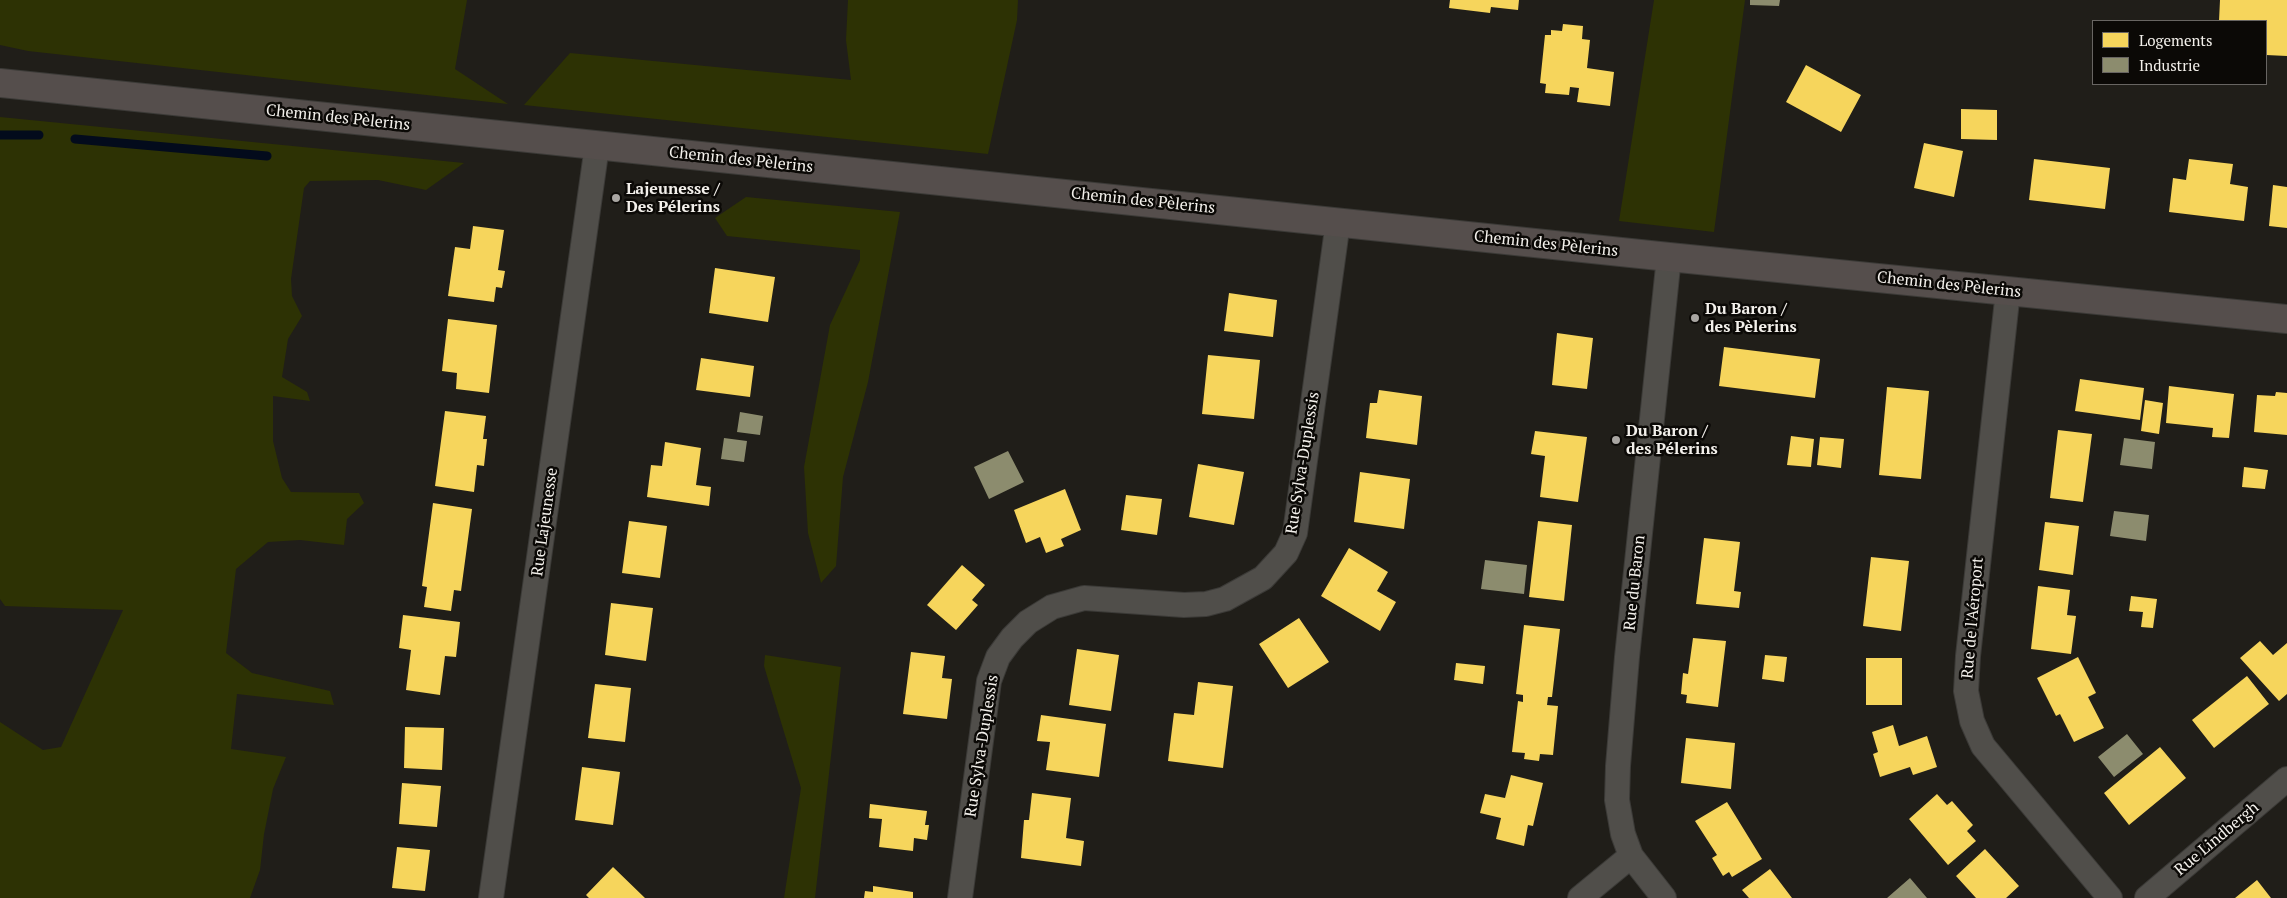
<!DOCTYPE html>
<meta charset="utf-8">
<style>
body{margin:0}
#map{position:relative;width:2287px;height:898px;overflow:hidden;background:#201e19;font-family:"PT Serif",serif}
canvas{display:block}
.legend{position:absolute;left:2092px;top:20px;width:175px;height:65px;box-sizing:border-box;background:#0b0906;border:1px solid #686562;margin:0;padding:6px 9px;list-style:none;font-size:15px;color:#f3f0eb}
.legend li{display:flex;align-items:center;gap:10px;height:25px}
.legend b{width:25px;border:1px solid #686562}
</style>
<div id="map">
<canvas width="2287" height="898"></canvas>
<ul class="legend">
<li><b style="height:14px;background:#f6d55c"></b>Logements</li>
<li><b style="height:14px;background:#8c8c6e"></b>Industrie</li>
</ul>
</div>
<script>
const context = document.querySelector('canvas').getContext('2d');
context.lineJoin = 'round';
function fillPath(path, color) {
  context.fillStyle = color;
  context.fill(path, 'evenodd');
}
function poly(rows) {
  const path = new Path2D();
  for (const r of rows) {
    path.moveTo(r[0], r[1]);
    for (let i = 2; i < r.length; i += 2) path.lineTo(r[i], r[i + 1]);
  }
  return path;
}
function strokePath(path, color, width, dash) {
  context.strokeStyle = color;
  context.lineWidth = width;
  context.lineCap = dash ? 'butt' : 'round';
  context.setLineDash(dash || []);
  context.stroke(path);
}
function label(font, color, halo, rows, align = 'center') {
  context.font = font + ' "PT Serif",serif';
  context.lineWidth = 5;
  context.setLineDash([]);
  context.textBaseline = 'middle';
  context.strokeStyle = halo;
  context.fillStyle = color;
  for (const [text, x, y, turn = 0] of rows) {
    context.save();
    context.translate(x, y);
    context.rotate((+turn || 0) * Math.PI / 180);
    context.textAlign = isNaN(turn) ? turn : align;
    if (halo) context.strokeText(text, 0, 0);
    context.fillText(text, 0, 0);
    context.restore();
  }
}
const green = poly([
 [0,0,467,0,455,69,508,104,28,51,0,45],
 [848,0,1018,0,1017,20,988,154,524,105,570,53,851,80,846,40],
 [1654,0,1745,0,1714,232,1619,221],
 [0,117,464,163,426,190,378,180,310,181,304,188,291,279,292,296,302,316,288,339,282,377,307,392,310,401,273,396,273,441,282,478,291,492,359,493,364,503,347,519,344,545,300,540,268,542,236,569,226,653,252,673,330,691,334,705,237,694,231,749,286,757,273,789,264,834,260,870,250,898,0,898,0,722,43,750,61,747,123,610,5,606,0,599],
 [746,197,900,212,868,382,843,477,836,566,821,583,808,533,804,467,830,325,860,260,860,250,727,236,715,218],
 [765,655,841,667,815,898,784,898,801,788,764,666]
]);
const homes = poly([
 [1450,0,1519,0,1518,10,1491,7,1490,13,1449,8],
 [2220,0,2287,0,2287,56,2266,55,2266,21,2219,21],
 [1563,24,1583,26,1582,39,1590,40,1587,68,1614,72,1610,106,1577,102,1579,88,1570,87,1569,95,1545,93,1546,84,1540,83,1545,35,1551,35,1551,30,1562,31],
 [1806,65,1861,95,1841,132,1786,102],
 [1961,109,1997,110,1997,140,1961,139],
 [1924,143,1963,151,1954,197,1914,188],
 [2034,159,2110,168,2105,209,2029,200],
 [2189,159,2233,164,2230,184,2248,187,2244,221,2169,212,2173,178,2186,180],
 [2273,185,2287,187,2287,228,2269,226],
 [473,226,504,230,498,270,505,271,502,288,496,287,494,302,448,296,455,247,470,249],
 [715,268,775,277,768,322,709,313],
 [1229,293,1277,300,1273,337,1224,331],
 [448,319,497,325,489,393,456,389,457,373,442,371],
 [1557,333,1593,338,1587,389,1552,385],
 [1724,347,1820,359,1815,398,1719,386],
 [1208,355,1260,360,1254,419,1202,414],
 [701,358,754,366,750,397,696,390],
 [2080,379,2144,388,2140,420,2075,411],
 [2169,386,2234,394,2229,438,2212,437,2213,428,2166,423],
 [1887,387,1929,391,1921,479,1879,475],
 [1379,390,1422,396,1417,445,1366,438,1370,403,1377,403],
 [2276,392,2287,393,2287,435,2254,432,2257,395,2275,396],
 [2145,400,2163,403,2159,434,2141,431],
 [445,411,486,416,483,439,487,439,484,466,477,465,474,492,435,486],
 [2058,430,2092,434,2083,502,2050,498],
 [1535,431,1587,437,1578,502,1540,497,1545,456,1531,454],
 [1791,436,1814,439,1811,467,1787,465],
 [1820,437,1844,439,1841,468,1817,465],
 [665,442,701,448,696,485,711,487,709,506,647,497,651,465,662,466],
 [1198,464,1244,472,1234,525,1189,517],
 [2244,467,2268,470,2265,489,2242,487],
 [1360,472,1410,479,1404,529,1354,522],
 [1065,489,1081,530,1061,539,1064,546,1046,553,1040,537,1026,543,1014,510],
 [1126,495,1162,499,1157,535,1121,530],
 [433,503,472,509,461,591,454,590,451,611,424,607,427,587,422,586],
 [629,521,667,526,660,578,622,573],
 [1538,521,1572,525,1564,601,1529,597],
 [2045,522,2079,526,2073,575,2039,570],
 [1704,538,1740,542,1734,591,1741,592,1739,608,1696,604],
 [1349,548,1388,572,1377,591,1396,602,1380,631,1321,596],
 [1871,557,1909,561,1901,631,1863,626],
 [962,565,985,585,972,600,978,605,956,630,927,605],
 [2038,586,2070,590,2067,615,2076,616,2071,654,2031,649],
 [2131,596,2157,599,2153,628,2141,627,2143,612,2129,611],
 [611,603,653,608,646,661,605,655],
 [403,615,460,622,456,657,445,656,440,695,406,690,411,650,399,648],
 [1299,618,1329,662,1288,688,1259,644],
 [1524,625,1560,629,1552,697,1548,697,1547,705,1558,706,1553,755,1540,754,1539,761,1524,759,1525,753,1512,752,1518,701,1523,702,1523,695,1516,694],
 [1693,638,1726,641,1718,707,1686,703,1687,695,1681,694,1683,673,1688,674],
 [2260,641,2273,655,2287,643,2287,694,2279,701,2240,658],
 [1077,649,1119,655,1111,711,1069,705],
 [911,652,945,656,942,678,952,679,947,719,903,714],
 [1765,655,1787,657,1784,682,1762,679],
 [2078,657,2096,693,2088,697,2104,728,2074,742,2060,714,2056,716,2037,678],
 [1866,658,1902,658,1902,705,1866,705],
 [1456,663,1485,666,1483,684,1454,680],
 [2247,676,2269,704,2214,748,2192,720],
 [1198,682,1233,686,1223,768,1168,761,1174,713,1194,715],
 [595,684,631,688,625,742,588,738],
 [1041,715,1106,724,1099,777,1046,770,1050,742,1037,741],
 [1893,725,1899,746,1927,736,1937,767,1913,775,1910,767,1880,777,1873,754,1878,752,1872,732],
 [405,727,444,728,442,770,404,768],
 [1686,738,1735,743,1731,789,1681,783],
 [2160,747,2186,778,2129,825,2104,793],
 [582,767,620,772,613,825,575,820],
 [1511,775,1543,783,1533,826,1528,825,1524,846,1496,839,1501,818,1480,813,1485,794,1505,798],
 [402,783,441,786,437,827,399,824],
 [1032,793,1071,798,1066,838,1084,841,1081,866,1021,858,1024,820,1029,820],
 [1937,794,1947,805,1952,801,1973,825,1967,831,1976,841,1948,865,1909,819],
 [1727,802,1762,859,1732,877,1729,872,1723,876,1712,858,1717,855,1695,821],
 [870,804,927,811,925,825,929,825,927,840,914,838,913,851,879,847,882,819,869,818],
 [397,847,430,850,425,891,392,888],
 [1985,849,2019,886,2006,898,1976,898,1956,876],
 [613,867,645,898,589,898,586,895],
 [1770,869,1792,898,1749,898,1742,890],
 [2257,880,2271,898,2235,898],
 [873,886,913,892,913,898,864,898,865,891,873,892]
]);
const industry = poly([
 [1750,0,1780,0,1779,6,1750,5],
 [740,412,763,416,760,435,737,432],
 [724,438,747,441,744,462,721,459],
 [2124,438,2155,442,2152,469,2120,465],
 [1008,451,1024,482,989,499,974,467],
 [2114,511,2149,515,2146,541,2110,536],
 [1485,560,1527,565,1524,594,1481,589],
 [2127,734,2143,754,2114,777,2098,757],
 [1910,878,1927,898,1887,898]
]);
const stream = poly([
 [0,135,39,135],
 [75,139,267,156]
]);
const street = poly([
 [2008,291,1968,656,1966,691,1972,721,1983,746,2110,898],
 [491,898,597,146],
 [960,898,989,681,998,657,1012,638,1028,622,1052,607,1084,598,1184,605,1206,604,1225,599,1263,578,1286,553,1295,533,1338,222],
 [1580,898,1631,856],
 [1664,898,1631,856,1623,834,1617,800,1618,766,1627,657,1669,257],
 [2147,898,2287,779]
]);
const secondary = poly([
 [0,83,1669,257,2287,319]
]);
const markers = [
 [616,198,5,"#a9a6a2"],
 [1695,318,5,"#a9a6a2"],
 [1616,440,5,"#a9a6a2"]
];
const streetNames = [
 ["Chemin des Pèlerins",338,118,6],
 ["Chemin des Pèlerins",741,160,6],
 ["Chemin des Pèlerins",1143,201,6],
 ["Chemin des Pèlerins",1546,244,6],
 ["Chemin des Pèlerins",1949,285,6],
 ["Rue Sylva-Duplessis",1303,463,-81],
 ["Rue Lajeunesse",545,522,-82],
 ["Rue du Baron",1635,583,-84],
 ["Rue de l'Aéroport",1973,618,-85],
 ["Rue Sylva-Duplessis",982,746,-81],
 ["Rue Lindbergh",2217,839,-40]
];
const poiNames = [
 ["Lajeunesse /",626,189],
 ["Des Pélerins",626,207],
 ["Du Baron /",1705,309],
 ["des Pèlerins",1705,327],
 ["Du Baron /",1626,431],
 ["des Pélerins",1626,449]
];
fillPath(green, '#2d3204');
fillPath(homes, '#f6d55c');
fillPath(industry, '#8c8c6e');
strokePath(stream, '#030b1c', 9);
strokePath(street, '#3b3a37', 26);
strokePath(secondary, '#3b3a37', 30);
strokePath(street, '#504e4a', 24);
strokePath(secondary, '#554e4c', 28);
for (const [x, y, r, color] of markers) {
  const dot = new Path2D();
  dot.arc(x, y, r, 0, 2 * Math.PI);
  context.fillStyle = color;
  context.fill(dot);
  strokePath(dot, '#0b0906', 2);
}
label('16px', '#f3f0eb', '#0b0906', streetNames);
label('bold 16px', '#f3f0eb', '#0b0906', poiNames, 'left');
</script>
